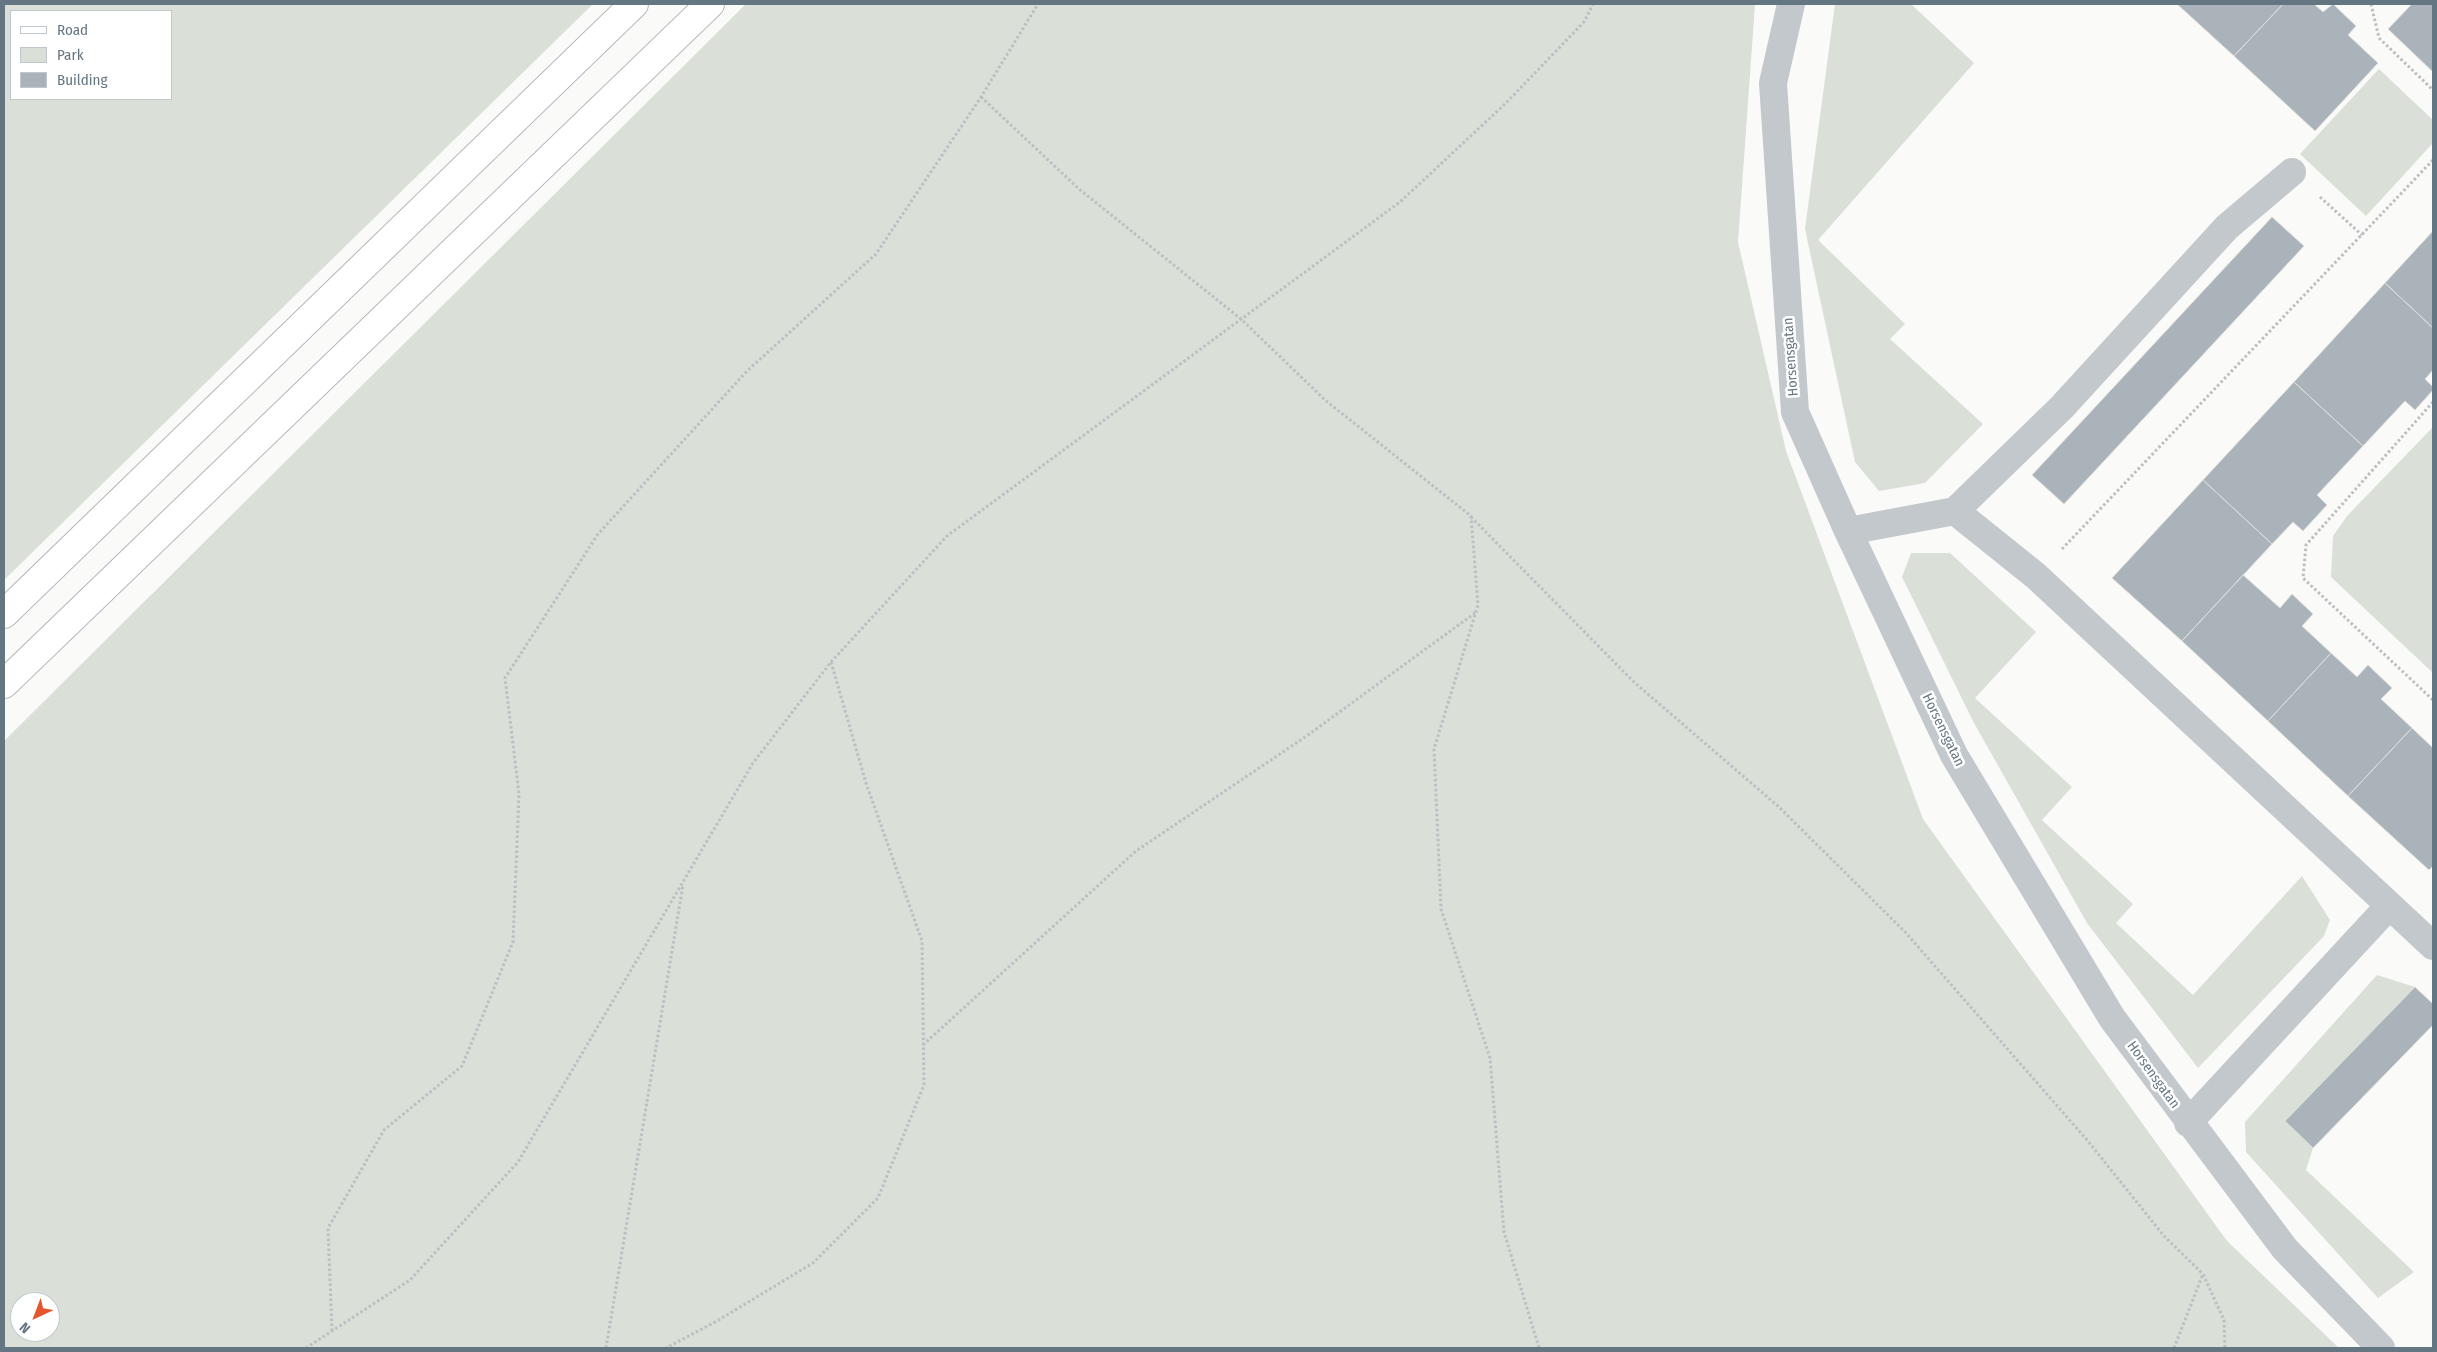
<!DOCTYPE html>
<style>
body{margin:0}
#map{position:relative;width:2437px;height:1352px;overflow:hidden;background:#fafaf8;font-family:"Fira Sans Condensed",sans-serif}
canvas{display:block}
.frame{position:absolute;inset:0;border:5px solid #657683;pointer-events:none}
.legend{position:absolute;left:10px;top:10px;width:162px;height:90px;box-sizing:border-box;background:#fff;border:1px solid #c1c8cd;margin:0;padding:6px 9px;list-style:none;font-size:15px;color:#657683}
.legend li{display:flex;align-items:center;gap:10px;height:25px}
.legend b{width:25px;border:1px solid #c1c8cd}
.north{position:absolute;left:10px;top:1292px;width:50px;height:50px;box-sizing:border-box;background:#fff;border:1px solid #c1c8cd;border-radius:50%;rotate:223deg;font-size:14px;font-weight:700;line-height:20px;text-align:center;color:#657683}
.north::after{content:'';display:block;margin:auto;width:18px;height:22px;background:#e4572e;clip-path:polygon(50% 0,100% 100%,50% 72%,0 100%)}
</style>
<div id="map">
<canvas width="2437" height="1352"></canvas>
<div class="frame"></div>
<ul class="legend">
<li><b style="height:6px;background:#fff"></b>Road</li>
<li><b style="height:14px;background:#dadfd7"></b>Park</li>
<li><b style="height:14px;background:#aab3b9"></b>Building</li>
</ul>
<div class="north">N</div>
</div>
<script>
const context = document.querySelector('canvas').getContext('2d');
context.lineJoin = 'round';
function fillPath(path, color) {
  context.fillStyle = color;
  context.fill(path, 'evenodd');
}
function poly(rows) {
  const path = new Path2D();
  for (const r of rows) {
    path.moveTo(r[0], r[1]);
    for (let i = 2; i < r.length; i += 2) path.lineTo(r[i], r[i + 1]);
  }
  return path;
}
function strokePath(path, color, width, dash) {
  context.strokeStyle = color;
  context.lineWidth = width;
  context.lineCap = dash ? 'butt' : 'round';
  context.setLineDash(dash || []);
  context.stroke(path);
}
function label(font, color, halo, rows, align = 'center') {
  context.font = font + ' "Fira Sans Condensed",sans-serif';
  context.lineWidth = 5;
  context.setLineDash([]);
  context.textBaseline = 'middle';
  context.strokeStyle = halo;
  context.fillStyle = color;
  for (const [text, x, y, turn = 0] of rows) {
    context.save();
    context.translate(x, y);
    context.rotate((+turn || 0) * Math.PI / 180);
    context.textAlign = isNaN(turn) ? turn : align;
    if (halo) context.strokeText(text, 0, 0);
    context.fillText(text, 0, 0);
    context.restore();
  }
}
const green = poly([
 [4,4,593,4,4,580],
 [171,11,171,99,11,99,11,11],
 [746,4,1755,4,1738,242,1786,451,1923,819,2227,1241,2339,1348,4,1348,4,741],
 [20,1302,50,1302,50,1332,20,1332],
 [1835,4,1911,4,1974,63,1818,240,1905,324,1890,339,1983,424,1925,483,1879,491,1855,462,1805,229],
 [2379,69,2433,120,2433,143,2366,216,2300,154],
 [2433,427,2433,673,2331,577,2333,536,2347,516],
 [1911,553,1950,553,2036,632,1975,698,2072,787,2042,820,2133,904,2116,923,2193,995,2302,876,2330,920,2324,936,2198,1068,2087,923,1974,723,1902,577],
 [2377,975,2415,987,2285,1121,2313,1148,2306,1170,2414,1272,2378,1298,2246,1152,2245,1122]
]);
const building = poly([
 [2177,4,2283,4,2234,56,2177,4],
 [2283,4,2314,4,2323,12,2333,4,2356,26,2348,35,2378,63,2315,131,2234,56,2283,4],
 [2412,4,2433,4,2433,72,2388,29,2412,4],
 [2272,217,2304,246,2064,504,2032,475,2272,217],
 [2433,231,2433,328,2385,283,2433,231],
 [2385,283,2433,328,2433,370,2425,379,2433,387,2433,390,2415,410,2405,401,2363,446,2294,382,2385,283],
 [2294,382,2363,446,2317,495,2327,505,2303,531,2293,522,2272,544,2203,480,2294,382],
 [2203,480,2272,544,2182,641,2112,578,2203,480],
 [2243,575,2280,608,2292,594,2313,614,2302,626,2331,653,2268,721,2182,641,2243,575],
 [2331,653,2357,677,2368,665,2392,688,2381,699,2412,728,2348,796,2268,721,2331,653],
 [2412,728,2433,748,2433,866,2429,870,2348,796,2412,728],
 [2415,987,2433,1004,2433,1025,2313,1148,2285,1121,2415,987]
]);
const path = poly([
 [2371,4,2379,38,2433,90],
 [981,97,1079,189,1241,319,1325,400,1471,516,1478,605,1434,749,1441,909,1490,1058,1504,1232,1539,1348],
 [2320,197,2362,235],
 [2433,402,2306,545,2303,578,2433,700],
 [1471,517,1635,683,1779,807,1906,933,2087,1140,2164,1236,2203,1274],
 [2062,549,2433,160],
 [831,662,947,536,1400,202,1505,104,1584,22,1593,4],
 [923,1045,1136,851,1308,735,1475,613],
 [332,1331,328,1228,384,1130,462,1066,513,942,519,794,505,678,598,534,747,371,876,254,981,97,1038,4],
 [306,1348,410,1280,518,1162,753,763,831,662,866,783,922,941,924,1085,878,1198,813,1263,717,1321,666,1348],
 [606,1348,683,885],
 [2174,1348,2203,1274,2224,1320,2225,1348]
]);
const minor = poly([
 [1791,4,1773,83,1795,412,1848,531,1954,755,2112,1018,2285,1249,2381,1348],
 [1955,511,2062,407,2227,227,2292,172],
 [1848,531,1955,511,2036,576,2433,946],
 [2188,1123,2389,906]
]);
const major = poly([
 [4,614,634,4],
 [4,684,710,4]
]);
const streetNames = [
 ["Horsensgatan",1791,357,-94],
 ["Horsensgatan",1943,730,64],
 ["Horsensgatan",2153,1075,54]
];
fillPath(green, '#dadfd7');
fillPath(building, '#aab3b9');
strokePath(building, '#dcdcda', 1);
strokePath(major, '#b5babe', 30);
strokePath(path, '#bbbfc2', 3, [2.5, 2.5]);
strokePath(minor, '#c3c8cc', 28);
strokePath(major, '#fff', 28);
label('14px', '#657683', '#fff', streetNames);
</script>
